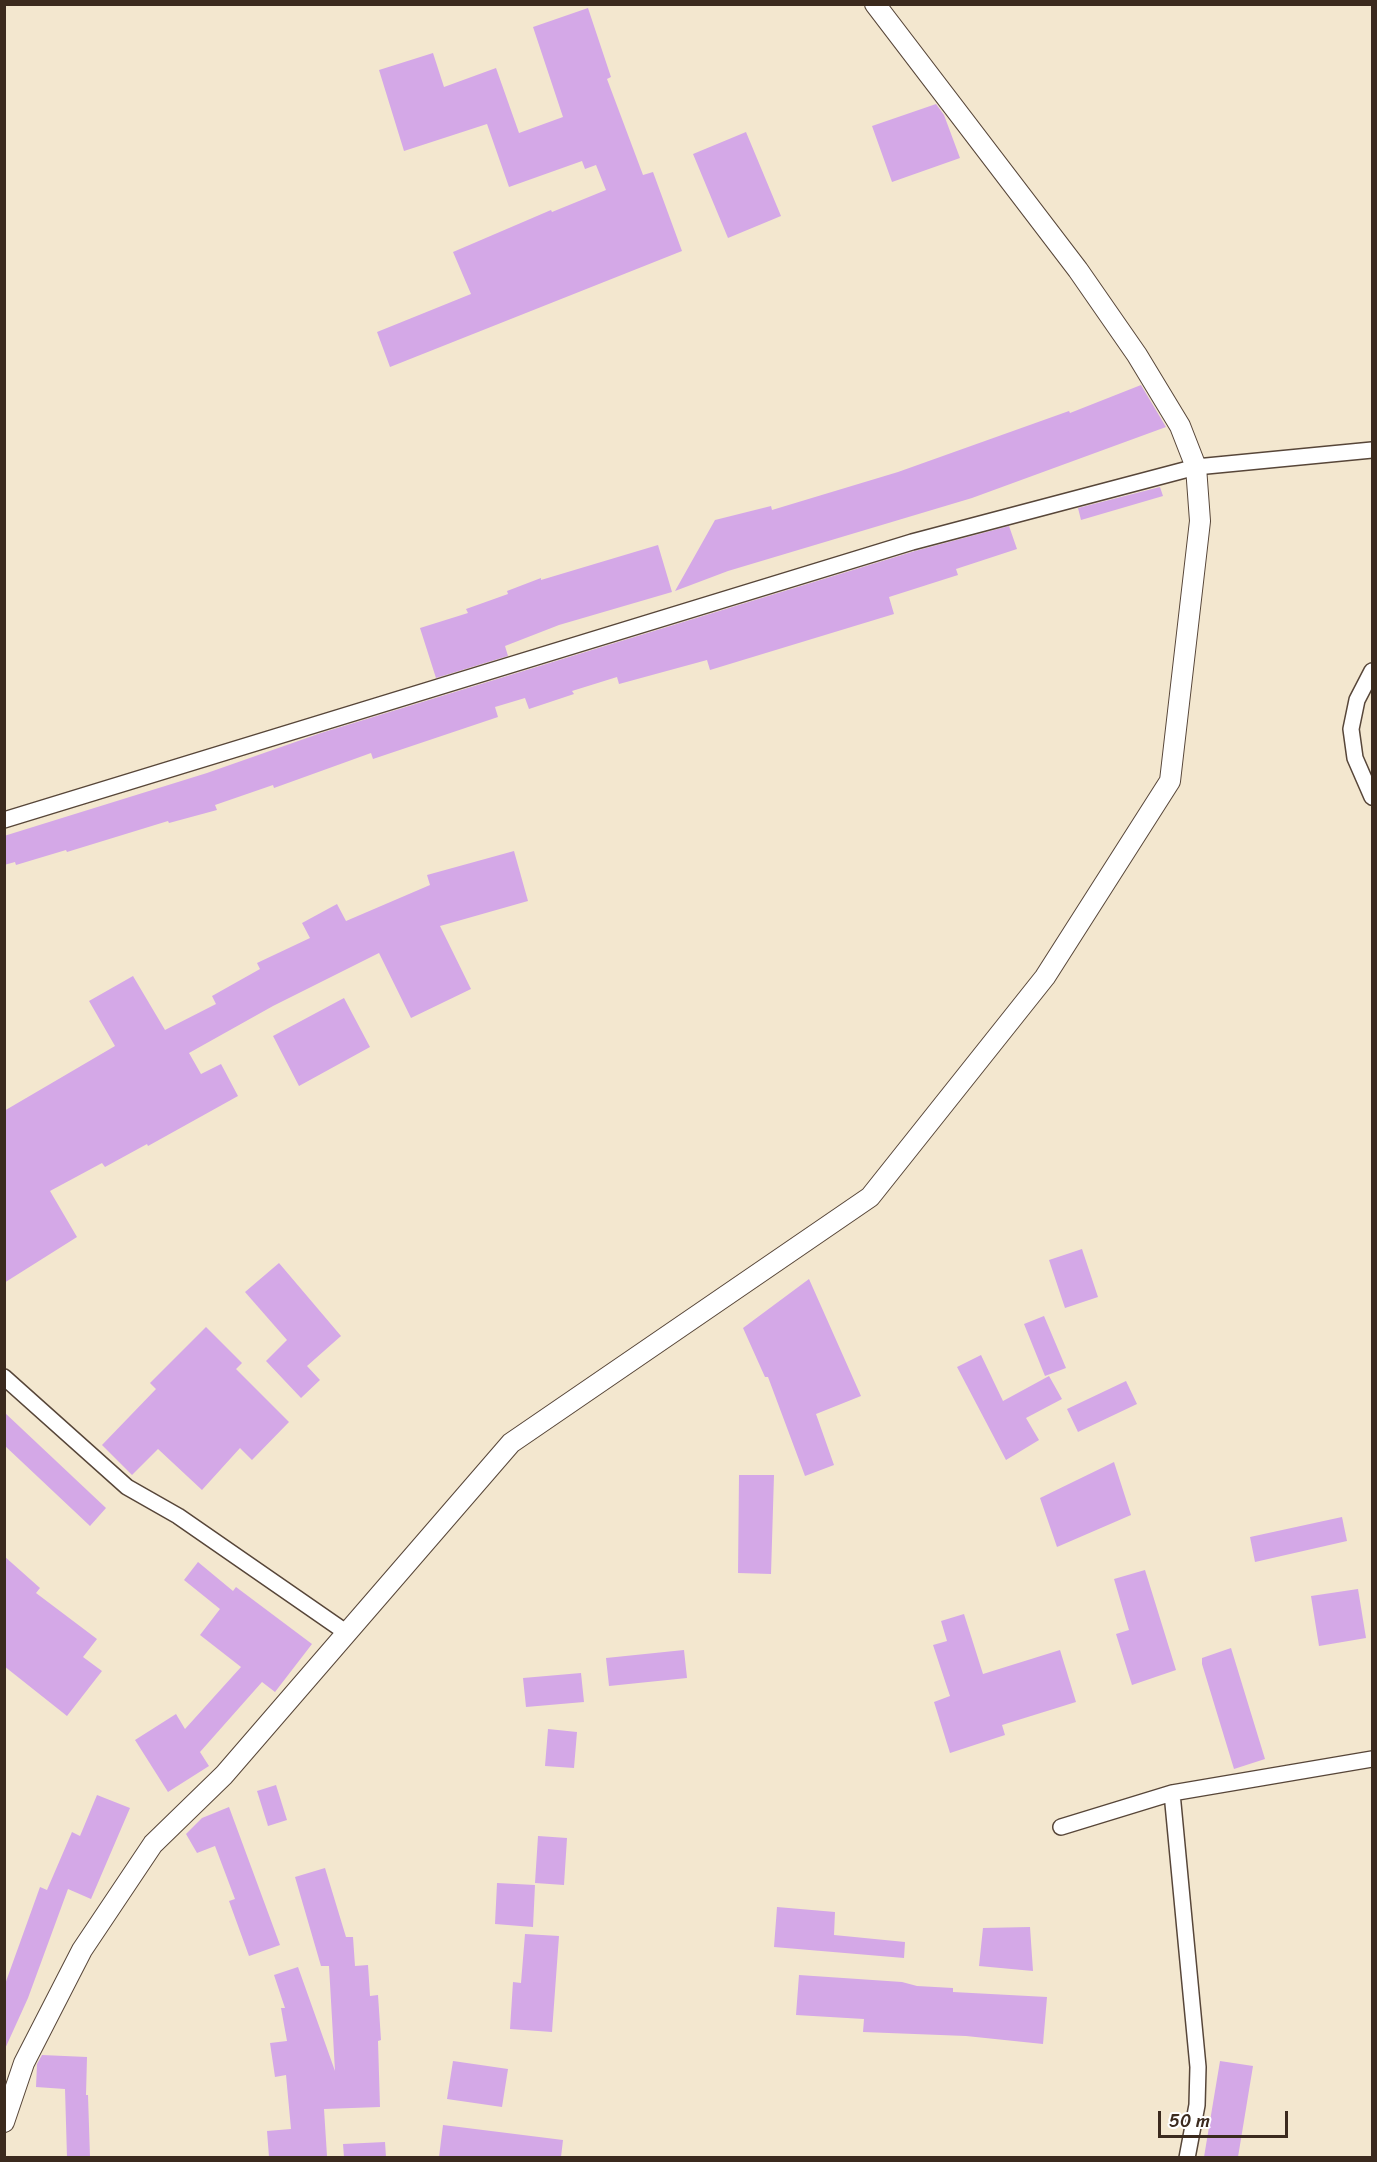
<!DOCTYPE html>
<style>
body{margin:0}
#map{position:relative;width:1377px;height:2162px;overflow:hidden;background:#f3e7cf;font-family:Sriracha,sans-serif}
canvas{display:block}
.frame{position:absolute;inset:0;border:6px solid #3b2a1e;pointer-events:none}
.scale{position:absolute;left:1158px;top:2111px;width:130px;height:27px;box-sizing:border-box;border:3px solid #3b2a1e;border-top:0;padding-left:8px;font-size:18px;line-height:21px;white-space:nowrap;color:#3b2a1e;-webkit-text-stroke:4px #fff;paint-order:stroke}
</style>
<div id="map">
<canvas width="1377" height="2162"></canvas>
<div class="frame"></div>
<div class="scale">50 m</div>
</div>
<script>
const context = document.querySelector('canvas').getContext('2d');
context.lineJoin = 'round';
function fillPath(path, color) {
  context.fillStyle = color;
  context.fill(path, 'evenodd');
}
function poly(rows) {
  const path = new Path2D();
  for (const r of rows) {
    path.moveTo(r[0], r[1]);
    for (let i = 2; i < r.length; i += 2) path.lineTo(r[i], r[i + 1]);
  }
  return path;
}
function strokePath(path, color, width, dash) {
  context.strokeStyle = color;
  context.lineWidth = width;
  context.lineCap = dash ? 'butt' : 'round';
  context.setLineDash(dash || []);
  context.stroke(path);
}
const building = poly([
 [588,8,611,77,607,79,643,175,653,172,682,251,390,367,377,332,471,294,453,252,551,210,552,212,606,190,596,165,585,169,582,161,509,187,487,124,404,151,379,70,433,53,444,87,496,68,519,133,563,117,533,27],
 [936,104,944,115,960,158,892,182,872,126],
 [746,132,781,216,728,238,693,154],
 [1141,385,1166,427,972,498,728,571,675,591,715,520,771,506,772,510,898,472,1069,411,1070,413],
 [1160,487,1163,496,1081,520,1078,508],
 [1009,526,1017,549,956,569,958,575,889,597,894,614,710,670,707,660,619,684,617,677,572,691,574,694,529,709,525,698,495,707,498,717,373,759,371,753,274,788,273,785,215,805,217,810,169,823,168,821,67,852,66,850,16,865,15,862,4,865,4,836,207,773,321,733,915,551],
 [658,545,672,592,559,625,505,646,508,656,436,678,420,628,468,613,466,609,508,594,507,591,541,578,541,580],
 [514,851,528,901,440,926,471,989,411,1018,379,953,273,1006,189,1053,201,1074,221,1064,238,1096,148,1146,147,1144,105,1167,102,1163,50,1191,77,1237,4,1283,4,1111,115,1046,89,1001,133,976,165,1030,216,1004,212,996,260,969,257,963,310,938,302,923,337,904,346,921,430,885,427,875],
 [344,998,370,1047,299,1086,273,1036],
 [1082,1249,1098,1297,1065,1308,1049,1260],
 [279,1263,341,1336,307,1366,320,1380,301,1398,266,1361,287,1340,245,1292],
 [809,1279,861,1396,816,1414,834,1465,805,1476,768,1377,765,1377,743,1328],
 [1044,1316,1066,1368,1045,1376,1024,1324],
 [206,1327,242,1363,236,1369,289,1422,252,1460,240,1448,202,1490,158,1449,132,1475,102,1445,156,1389,150,1383],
 [981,1355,1003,1401,1049,1376,1062,1399,1026,1418,1039,1440,1006,1460,957,1367],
 [1126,1381,1137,1404,1078,1432,1067,1409],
 [4,1412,106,1508,90,1526,4,1445],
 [1114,1462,1131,1515,1057,1547,1040,1498],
 [739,1475,774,1475,771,1574,738,1573],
 [1342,1517,1347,1541,1255,1562,1250,1537],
 [4,1556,40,1588,36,1593,97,1639,83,1657,102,1671,67,1716,4,1666],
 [198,1562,233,1591,236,1587,312,1644,275,1692,262,1682,200,1752,209,1766,168,1792,135,1740,176,1714,185,1729,241,1667,200,1635,220,1609,184,1580],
 [1145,1570,1176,1670,1132,1685,1116,1634,1129,1630,1114,1579],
 [1358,1589,1366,1638,1319,1646,1311,1596],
 [964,1614,983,1674,1060,1650,1076,1702,1002,1725,1005,1735,950,1753,934,1702,950,1696,933,1645,947,1641,941,1621],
 [1231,1648,1265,1759,1234,1769,1202,1664,1202,1658],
 [684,1650,687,1678,609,1686,606,1658],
 [581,1673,584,1702,526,1707,523,1678],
 [548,1729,577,1732,574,1768,545,1766],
 [276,1785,287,1820,268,1826,257,1791],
 [97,1795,130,1808,91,1899,68,1889,28,1998,4,2051,4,1987,40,1887,47,1890,72,1832,80,1836],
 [229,1807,280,1945,249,1956,229,1901,235,1899,215,1846,197,1853,186,1834,202,1818],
 [538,1836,567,1838,564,1885,535,1883],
 [325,1868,346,1937,353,1937,355,1966,368,1965,370,1996,378,1995,381,2040,378,2041,380,2107,324,2109,327,2156,269,2157,267,2131,291,2129,286,2075,275,2077,270,2043,287,2041,281,2008,285,2008,274,1975,298,1967,335,2071,329,1966,321,1966,295,1877],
 [497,1883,535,1885,533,1927,495,1924],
 [777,1907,835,1912,834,1935,905,1942,904,1958,774,1947],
 [1030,1927,1033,1971,979,1966,983,1928],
 [525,1934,559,1936,552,2032,510,2029,513,1982,521,1983],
 [799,1975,902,1982,917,1986,953,1988,953,1992,1047,1997,1043,2044,966,2036,863,2032,864,2019,796,2015],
 [42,2055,87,2057,86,2095,88,2095,90,2157,67,2157,65,2089,36,2087,37,2064],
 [453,2061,508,2069,502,2107,447,2099],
 [1220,2061,1253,2066,1238,2157,1204,2157],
 [443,2125,563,2140,561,2157,439,2157],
 [385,2142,386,2157,344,2157,343,2144]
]);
const minor = poly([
 [1372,671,1357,700,1351,729,1355,758,1372,797],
 [4,820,912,542,1196,467,1372,450],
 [4,1377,127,1487,178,1516,347,1633],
 [1172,1793,1198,2067,1197,2105,1187,2158],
 [1061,1827,1172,1793,1372,1759]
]);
const tertiary = poly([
 [4,2122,24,2063,82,1950,153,1844,224,1775,511,1443,870,1197,1045,977,1170,781,1200,521,1196,467,1180,426,1137,355,1078,270,875,4]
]);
fillPath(building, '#d4a8e7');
strokePath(minor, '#574639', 18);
strokePath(tertiary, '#574639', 22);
strokePath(minor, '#fff', 15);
strokePath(tertiary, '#fff', 20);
</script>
